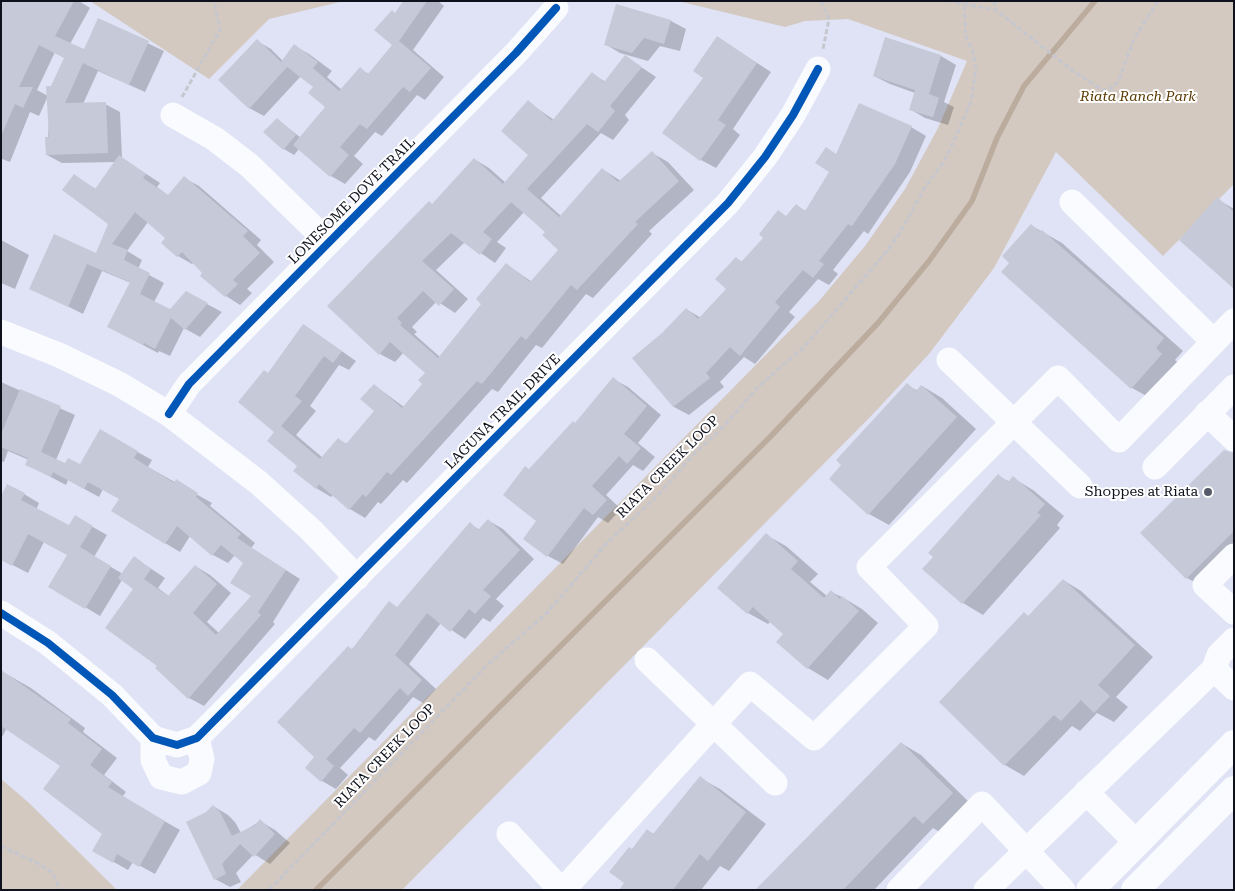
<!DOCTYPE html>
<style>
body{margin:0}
#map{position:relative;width:1235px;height:891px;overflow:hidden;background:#dfe3f5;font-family:"Roboto Serif",serif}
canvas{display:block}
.frame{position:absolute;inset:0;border:2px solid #0e111c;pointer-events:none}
</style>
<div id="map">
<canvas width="1235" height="891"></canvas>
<div class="frame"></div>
</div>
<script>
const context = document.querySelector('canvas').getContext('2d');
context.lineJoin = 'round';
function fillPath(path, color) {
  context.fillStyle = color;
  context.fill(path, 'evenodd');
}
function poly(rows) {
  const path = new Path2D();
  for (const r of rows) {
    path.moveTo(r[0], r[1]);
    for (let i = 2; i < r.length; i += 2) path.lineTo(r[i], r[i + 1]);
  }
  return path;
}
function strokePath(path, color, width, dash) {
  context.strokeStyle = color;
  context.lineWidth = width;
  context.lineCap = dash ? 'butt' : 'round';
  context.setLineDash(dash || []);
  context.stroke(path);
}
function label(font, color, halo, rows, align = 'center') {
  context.font = font + ' "Roboto Serif",serif';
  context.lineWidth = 4;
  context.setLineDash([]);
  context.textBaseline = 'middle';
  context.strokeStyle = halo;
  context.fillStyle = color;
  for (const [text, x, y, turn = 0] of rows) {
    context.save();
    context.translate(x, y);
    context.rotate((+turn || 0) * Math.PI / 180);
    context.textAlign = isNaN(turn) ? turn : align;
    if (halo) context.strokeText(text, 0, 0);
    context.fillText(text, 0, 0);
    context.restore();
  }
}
const green = poly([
 [90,1,344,1,269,19,209,79],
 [678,1,1234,1,1234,184,1163,256,1056,152,994,268,929,354,873,414,402,890,237,890,819,301,865,246,905,189,938,128,967,61,848,19,805,21,785,27],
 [1,779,28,802,117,890,2,890]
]);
const shadow = poly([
 [2,1,79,1,90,8,70,44,85,50,99,20,164,51,145,92,98,71,83,104,105,104,120,112,122,158,160,183,157,187,169,196,184,178,199,186,261,240,257,245,274,262,247,289,252,293,240,305,226,296,194,262,192,264,178,256,167,238,148,222,127,251,142,260,138,269,164,283,154,302,170,311,186,293,222,312,200,337,184,328,170,356,159,351,158,353,109,327,131,283,102,271,83,314,31,288,96,254,110,223,74,176,96,189,116,162,62,163,47,155,51,87,65,58,55,52,37,90,48,96,39,116,30,112,10,162,2,159,1,161],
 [405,1,438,1,444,6,413,50,444,77,425,100,417,95,382,136,375,132,354,156,363,164,345,184,331,176,299,149,294,155,284,149,277,119,301,138,327,107,315,86,301,76,264,116,249,108,257,41,271,49,283,61,295,46,309,54,332,71,327,77,342,90,360,69,369,74,394,45,396,14],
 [617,5,671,21,686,29,680,51,660,46,648,61,620,53,605,44],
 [717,37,771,72,733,129,740,135,716,168,701,160,705,77],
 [941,56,956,65,944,102,954,107,948,125,925,118,910,109,915,93,890,84,874,76],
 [626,57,656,77,625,115,629,120,613,140,601,133,541,198,561,216,602,169,621,181,652,153,668,162,694,190,649,231,652,234,593,298,586,294,542,348,536,345,498,392,492,389,407,483,403,480,381,504,378,502,365,518,350,509,333,495,331,497,316,488,276,432,269,374,304,325,356,361,349,370,339,365,310,406,316,411,296,435,323,458,339,440,347,444,376,411,374,385,404,407,424,384,427,372,404,352,395,362,380,354,433,205,474,159,489,168,506,183,530,155,528,102,554,120,592,74,606,82],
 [524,212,546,232,560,250,532,282,506,264,483,304,440,357,414,334,417,332,412,327,437,301,455,313,468,299,436,270,465,242,495,263,506,248,497,242],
 [911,127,926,136,910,172,868,234,864,231,833,270,838,274,829,285,818,279,789,312,795,317,755,364,744,357,720,382,724,387,689,415,674,407,634,358,663,334,686,309,701,318,728,289,736,258,742,262,765,238,779,212,787,217,796,206,806,211,831,172,837,155],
 [1217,199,1234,209,1234,286],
 [1032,226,1062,243,1183,351,1175,360,1182,366,1152,399,1132,388,1011,263],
 [1,240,29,255,15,289,1,283],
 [613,379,628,387,661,415,638,443,655,457,643,471,633,465,606,495,621,509,608,523,598,517,563,564,548,556,538,520,530,470,576,424],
 [1,382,75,415,56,460,66,465,80,466,100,431,152,460,148,467,212,503,210,506,255,543,251,548,300,579,273,622,275,624,204,706,189,698,159,666,134,589,122,580,100,616,50,586,68,555,44,542,28,573,1,559,1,498,24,494,39,503,36,510,69,527,75,517,107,535,94,557,123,574,135,558,165,578,158,588,170,597,195,566,210,575,231,593,207,622,219,633,253,596,244,563,235,555,228,563,213,555,190,536,180,552,165,543,120,499,103,489,99,497,68,480,66,485,26,464,29,460,8,451,4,462,1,461],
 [907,385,918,391,922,386,942,398,976,429,889,525,869,514],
 [1234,455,1234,555,1202,586,1187,578],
 [998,476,1010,482,1013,478,1033,490,1064,516,1057,525,1060,528,983,615,963,603,924,569],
 [489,521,503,529,534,559,496,599,504,606,490,622,483,618,465,639,441,623,409,664,436,689,423,703,413,697,375,741,369,737,340,768,348,775,336,789,322,781,316,757,353,650,398,608,470,524,480,530],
 [766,535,786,546,818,574,810,582,827,596,831,592,842,597,862,609,878,623,828,680,808,668,778,642,785,634,771,621,768,624,748,613],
 [1063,580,1081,591,1153,657,1116,697,1128,707,1114,722,1097,713,1080,731,1072,726,1024,776,1005,765,1025,614,1029,617],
 [1,671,31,688,85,728,83,732,117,758,104,775,126,792,122,797,180,830,155,874,133,862,128,870,94,851,104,834,61,766,7,728,1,739],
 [901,743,921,755,972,805,943,834,933,828,874,890,757,890],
 [700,778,720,789,766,824,729,871,720,866,701,890,621,890,626,883,633,850,648,831,654,834],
 [213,806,228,815,235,822,241,833,260,821,275,830,290,843,270,864,254,854,236,873,241,882,230,887,215,879,207,813]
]);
const stream = poly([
 [316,890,772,435,878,323,929,261,972,201,997,138,1024,86,1095,1]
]);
const building = poly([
 [1,1,74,1,55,36,84,49,98,18,149,41,129,85,83,63,65,103,106,102,108,153,46,155,45,137,49,137,46,86,51,86,64,58,39,45,19,87,33,87,23,108,15,104,1,136],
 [403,1,427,1,399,41,431,68,410,92,403,87,367,129,360,124,340,147,349,155,330,177,293,145,325,107,308,93,313,87,282,63,287,67,249,109,218,80,257,39,281,62,294,44,318,62,313,68,339,91,360,67,368,74,392,45,374,30,392,10,395,13],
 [616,4,671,20,664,44,644,38,632,53,604,45],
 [717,36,757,63,718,120,726,125,700,161,662,133,703,78,693,71],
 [885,37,941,55,929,94,939,98,933,117,909,110,915,90,873,76],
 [625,55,642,67,610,106,615,111,598,132,587,124,527,189,559,217,602,168,618,182,652,151,679,181,635,222,638,224,577,290,571,285,526,340,521,336,482,384,477,381,391,475,387,472,366,497,363,494,349,510,319,484,316,489,293,471,297,466,267,441,274,432,238,402,264,370,268,373,303,324,342,351,333,363,324,356,295,396,302,401,281,426,320,459,338,438,346,444,374,411,360,399,374,384,402,408,422,384,418,380,425,373,390,342,379,355,327,306,429,201,432,204,474,158,503,184,528,155,501,131,528,100,552,121,592,72,604,82],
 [511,202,545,232,542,235,558,250,530,282,506,263,476,299,481,304,438,358,400,325,402,323,397,318,423,291,439,306,454,289,422,261,451,233,480,255,492,239,483,232],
 [859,103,912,126,895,164,852,226,848,224,819,261,824,264,813,278,803,270,775,302,780,307,740,356,730,347,706,373,710,378,673,407,632,358,662,333,686,308,698,319,726,289,715,279,736,257,741,262,763,238,759,234,778,210,786,216,796,204,805,211,829,172,815,163,826,147,836,154],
 [277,118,296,135,283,150,263,132],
 [119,155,146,174,143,178,168,195,184,176,248,231,243,236,260,253,233,280,238,284,225,297,200,276,202,273,182,252,177,257,161,243,165,238,135,212,112,244,128,250,124,260,150,273,140,294,170,309,186,291,208,303,185,330,171,318,155,349,144,343,143,345,107,327,130,282,87,264,68,307,29,289,54,234,96,253,108,224,62,190,74,174,95,189],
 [1217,197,1234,212,1234,289,1179,240],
 [1031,224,1040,232,1042,230,1164,338,1156,348,1162,354,1131,389,1001,272,1009,263,1002,256],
 [613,377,647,406,624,434,641,448,627,464,619,456,592,486,607,500,593,515,584,508,547,557,523,539,536,521,503,495,525,466,529,469,573,421,575,423],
 [907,383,916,391,921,385,957,417,868,515,829,479,841,465,836,460],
 [20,389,61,406,41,452,65,463,68,458,80,464,100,429,138,451,134,458,174,483,176,479,198,493,196,497,241,534,237,538,286,570,258,612,261,615,188,699,155,668,157,666,105,628,133,589,118,578,134,556,151,569,144,579,168,596,195,565,217,584,193,613,216,635,251,596,230,583,243,563,221,545,212,556,177,526,165,544,111,511,119,499,88,482,84,489,53,472,51,477,25,465,28,458,1,447,1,434],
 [1224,450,1234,453,1234,531,1186,579,1140,533],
 [998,474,1008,482,1013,476,1045,504,1037,513,1041,515,962,604,922,569,933,557,928,553],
 [7,484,25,493,21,500,69,525,75,515,93,526,80,547,111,566,85,609,48,587,67,555,28,534,12,566,1,560,1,496],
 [488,519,520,550,483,590,491,596,475,614,469,609,450,632,427,613,395,655,422,680,408,696,400,688,360,733,354,728,326,759,334,766,321,782,305,768,314,757,277,722,348,646,352,649,389,601,397,607,470,522,478,530],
 [766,533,798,561,791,569,824,598,831,590,840,599,842,596,859,611,807,669,776,642,783,634,753,607,747,614,717,588],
 [1063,579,1135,645,1098,685,1110,696,1094,713,1081,700,1061,721,1054,715,1004,766,939,702,1024,612,1028,616],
 [1,670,71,719,68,723,102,749,90,765,112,782,108,787,165,821,139,867,117,854,113,863,92,851,102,834,43,789,60,766,1,726],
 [901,742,953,793,923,824,914,816,843,890,755,890],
 [700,776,746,812,708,861,700,854,673,890,619,890,624,883,609,872,629,847,632,849,647,829,653,834],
 [213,805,220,812,232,836,255,825,260,819,275,834,254,857,240,844,222,864,226,874,214,880,186,822,206,812]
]);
const path = poly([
 [821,1,829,19,823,49],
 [949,1,996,10,1073,71,1102,90,1110,89,1118,82,1134,39,1158,1],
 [994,1,996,9],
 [182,97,220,30,214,1],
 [1,846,37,863,53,873,60,890],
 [269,890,488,664,547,613,606,544,659,494,693,455,724,426,758,387,805,346,888,250,901,231,924,189,945,160,971,102,976,68,973,52,966,37,964,3]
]);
const minor = poly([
 [173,115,215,139,250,166,328,242],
 [1072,202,1214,342],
 [1,332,59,355,119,384,169,414,259,483,312,531,357,578],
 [949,360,1080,486],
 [1207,413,1234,439],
 [169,414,189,384,516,53,556,8],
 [1155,467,1234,387],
 [1234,556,1205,585,1234,612],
 [1,613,48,643,112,695,153,738,177,745,197,738,728,203,765,157,793,115,818,69],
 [647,660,775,783],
 [1214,669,1219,655,1234,640],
 [153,738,153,760,161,777,182,782,199,773,202,759,197,738],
 [1086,792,1136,842],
 [509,834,561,890],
 [563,890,750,684,814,738,926,626,869,567,1058,378,1119,440,1234,321],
 [899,890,982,804,1063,890],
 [986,890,1214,669,1234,688]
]);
const major = poly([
 [1090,890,1234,744],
 [1135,890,1234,790]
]);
const cycleway = poly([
 [169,414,189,384,516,53,556,8],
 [1,613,48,643,112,695,153,738,177,745,197,738,728,203,765,157,793,115,818,69]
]);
const markers = [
 [1208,492,5,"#575a68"]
];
const parkNames = [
 ["Riata Ranch Park",1138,97]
];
const streetNames = [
 ["LONESOME DOVE TRAIL",352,201,-45],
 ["LAGUNA TRAIL DRIVE",503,412,-45],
 ["RIATA CREEK LOOP",668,467,-45],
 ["RIATA CREEK LOOP",385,756,-46]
];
const poiNames = [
 ["Shoppes at Riata",1198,492]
];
fillPath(green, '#d3c9c1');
fillPath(shadow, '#0003');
strokePath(stream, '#bbac9e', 5.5);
fillPath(building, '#c6cad8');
strokePath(path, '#c6c7ce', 3, [5, 2.5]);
strokePath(minor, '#fafbfe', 25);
strokePath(major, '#fafbfe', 28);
strokePath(cycleway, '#0057b8', 8);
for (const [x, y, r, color] of markers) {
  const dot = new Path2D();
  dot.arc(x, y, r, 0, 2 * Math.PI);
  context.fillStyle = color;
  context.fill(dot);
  strokePath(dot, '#fff', 2);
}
label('italic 14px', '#593902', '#fff', parkNames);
label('14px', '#0e111c', '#fff', streetNames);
label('14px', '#0e111c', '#fff', poiNames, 'right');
</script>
